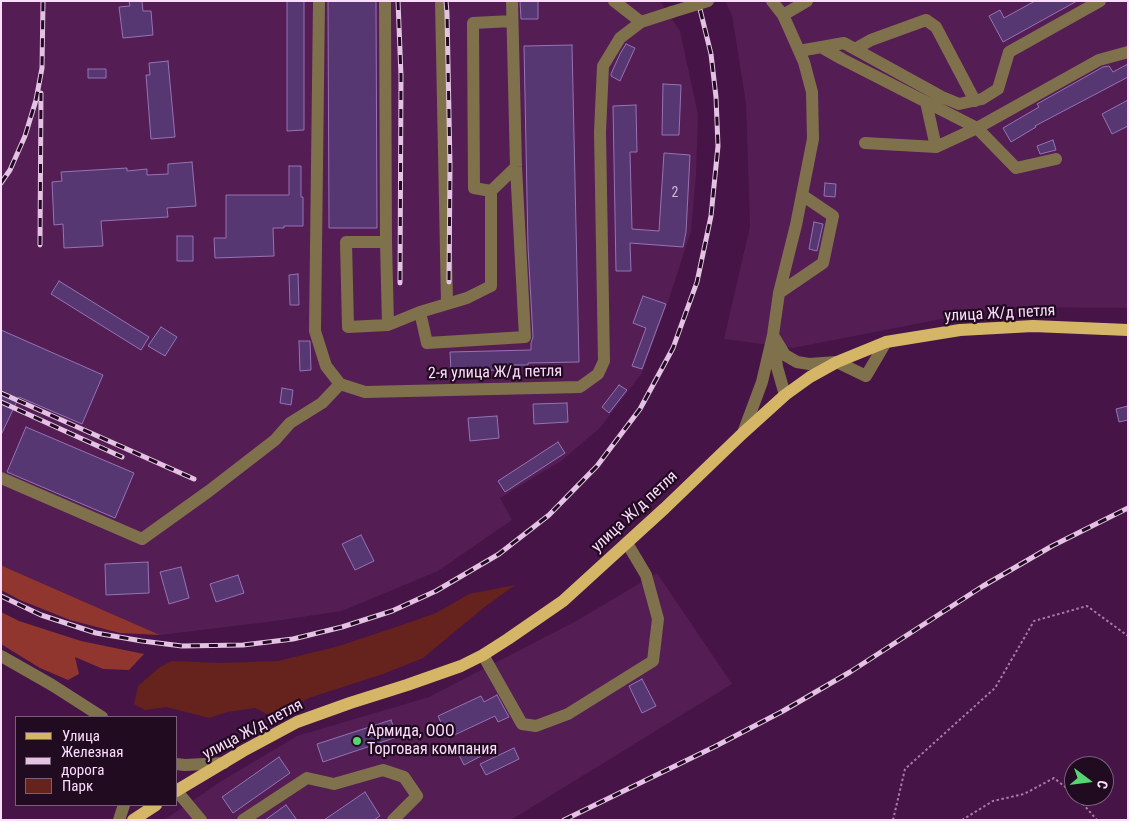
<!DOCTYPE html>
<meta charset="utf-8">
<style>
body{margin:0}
#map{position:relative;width:1129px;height:821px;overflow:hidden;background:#461446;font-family:"Roboto Condensed",sans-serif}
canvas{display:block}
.frame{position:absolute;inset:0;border:2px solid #fcddfb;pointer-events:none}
.legend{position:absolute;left:15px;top:716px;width:162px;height:90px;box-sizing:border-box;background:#210b21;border:1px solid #795f78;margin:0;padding:6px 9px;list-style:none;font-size:15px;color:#fcddfb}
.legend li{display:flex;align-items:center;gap:10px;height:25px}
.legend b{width:25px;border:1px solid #795f78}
.north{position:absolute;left:1064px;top:756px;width:50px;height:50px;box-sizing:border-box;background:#210b21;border:1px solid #795f78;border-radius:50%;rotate:105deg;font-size:14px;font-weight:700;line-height:20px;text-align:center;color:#fcddfb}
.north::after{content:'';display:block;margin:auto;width:18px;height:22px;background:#56d671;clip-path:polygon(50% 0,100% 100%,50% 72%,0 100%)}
</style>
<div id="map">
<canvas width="1129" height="821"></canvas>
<div class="frame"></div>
<ul class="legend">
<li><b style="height:6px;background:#d5b566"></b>Улица</li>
<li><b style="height:6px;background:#e4c2e3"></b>Железная дорога</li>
<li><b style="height:14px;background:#66221c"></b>Парк</li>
</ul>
<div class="north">С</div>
</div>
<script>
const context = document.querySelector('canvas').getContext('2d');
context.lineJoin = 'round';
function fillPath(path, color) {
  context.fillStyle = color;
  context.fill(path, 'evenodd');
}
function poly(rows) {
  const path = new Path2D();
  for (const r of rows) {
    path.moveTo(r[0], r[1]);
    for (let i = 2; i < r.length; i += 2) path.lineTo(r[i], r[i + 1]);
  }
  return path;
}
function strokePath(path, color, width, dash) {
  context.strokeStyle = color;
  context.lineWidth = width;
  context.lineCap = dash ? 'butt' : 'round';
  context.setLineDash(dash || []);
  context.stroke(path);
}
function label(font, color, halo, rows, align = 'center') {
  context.font = font + ' "Roboto Condensed",sans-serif';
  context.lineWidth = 4.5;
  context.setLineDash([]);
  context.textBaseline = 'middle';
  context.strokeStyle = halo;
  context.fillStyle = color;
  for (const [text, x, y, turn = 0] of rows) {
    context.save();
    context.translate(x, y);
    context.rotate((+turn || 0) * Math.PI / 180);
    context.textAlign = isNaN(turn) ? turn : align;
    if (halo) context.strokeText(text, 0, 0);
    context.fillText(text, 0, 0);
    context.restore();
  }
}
const built = poly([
 [1,1,660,1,680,31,698,114,696,175,691,231,668,302,642,373,600,428,561,461,500,498,512,520,438,571,342,611,268,622,160,635,7,568,1,565],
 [725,1,1128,1,1128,308,1003,307,793,348,724,339,750,226,746,104,732,15],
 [657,573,732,684,511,820,164,820,223,780,297,736,429,697,576,621]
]);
const green = poly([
 [515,585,482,609,423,658,383,674,309,698,273,717,255,708,227,712,209,718,166,707,145,710,134,704,138,686,160,667,172,661,222,663,278,661,339,646,402,625,436,613,469,594]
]);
const forest = poly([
 [1,565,7,568,160,635,120,633,70,620,20,600,1,590],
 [1,612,19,621,81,641,144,654,129,670,103,669,75,657,79,674,68,680,40,668,1,644]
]);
const building = poly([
 [129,1,142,1,143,11,151,11,153,35,123,38,119,7,130,6,129,1],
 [287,1,304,1,304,130,287,131,287,1],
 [328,1,376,1,377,228,329,228,328,1],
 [520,1,538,1,538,19,521,19,520,1],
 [1035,1,1077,1,1003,42,989,16,1000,10,1004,18,1035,1],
 [626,44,635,48,620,81,611,76,611,74,620,54,626,44],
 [572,45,579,362,528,363,528,365,499,365,499,370,451,371,450,352,531,350,531,343,533,337,528,247,524,46,572,45],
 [168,61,175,137,151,139,146,75,150,75,149,63,168,61],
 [1128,64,1128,77,1035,126,1036,127,1011,142,1003,128,1039,107,1037,104,1103,67,1109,66,1113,72,1128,64],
 [88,69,106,69,106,78,88,78,88,69],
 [663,84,681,85,679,135,662,135,663,84],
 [1128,100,1128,126,1112,134,1102,114,1128,100],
 [636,105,637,152,630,152,632,229,659,231,664,153,690,155,686,232,683,247,630,243,631,271,616,271,613,106,636,105],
 [1053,140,1056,150,1040,154,1037,146,1053,140],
 [192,162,196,206,167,208,168,217,101,221,103,246,64,248,63,224,54,225,52,182,62,181,61,172,127,168,127,171,147,169,147,175,168,174,168,164,192,162],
 [289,166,301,166,301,197,303,197,303,226,284,226,284,228,273,228,274,256,215,258,214,238,226,238,226,195,289,195,289,166],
 [825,183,836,184,835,197,824,196,825,183],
 [814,222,823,224,817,251,809,249,814,222],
 [177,236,193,236,193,261,177,261,177,236],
 [298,274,299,305,290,305,289,275,298,274],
 [59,281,149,337,141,350,51,294,59,281],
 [643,296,666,304,642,369,632,366,646,328,633,323,643,296],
 [161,327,177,337,165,356,148,346,161,327],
 [1,330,103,375,82,424,19,397,1,435,1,330],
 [299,341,310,341,311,370,300,371,299,341],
 [619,385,627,390,609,413,602,407,619,385],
 [282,388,293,390,291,405,280,403,282,388],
 [567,403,568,422,534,424,533,404,567,403],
 [1128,406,1128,420,1119,422,1116,409,1128,406],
 [497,416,499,438,470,441,468,418,497,416],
 [26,427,134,473,115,518,7,472,26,427],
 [558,442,565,453,505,492,498,481,558,442],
 [361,535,374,561,355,570,342,544,361,535],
 [148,562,149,593,106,595,105,564,148,562],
 [181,567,189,598,169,604,160,572,181,567],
 [238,575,244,593,216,602,210,584,238,575],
 [642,679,656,706,642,713,629,686,642,679],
 [497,695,509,717,498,722,495,716,448,738,438,716,481,696,484,702,497,695],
 [391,720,397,737,323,762,317,744,391,720],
 [476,747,481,756,464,765,459,755,476,747],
 [514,748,519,759,486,775,480,764,514,748],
 [279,757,290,773,233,813,222,797,279,757],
 [365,792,380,816,374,820,324,820,365,792],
 [286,805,297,820,265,820,286,805]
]);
const path = poly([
 [1076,796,1097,820],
 [893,820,905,769,995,688,1034,621,1087,606,1128,636],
 [962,820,993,801,1024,794,1054,778,1074,794]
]);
const minor = poly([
 [319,1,315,331,326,366,340,384,365,392,580,387,598,374,604,361,600,132,603,66,620,38,641,22,672,12],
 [385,1,386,242,388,325],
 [441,1,447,304],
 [614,1,641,22],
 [772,1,783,15,788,26,804,62,812,92,813,139,796,225,779,293,773,335,777,367,785,395],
 [783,15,807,1],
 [821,47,842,59,977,128,1099,60,1128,52],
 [855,49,871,40,926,20,936,27,975,101],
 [799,51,844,43,942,97,959,104,982,99,998,89,1009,52,1100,1],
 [926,102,936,147],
 [865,143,936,147,977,128,1016,168,1056,159],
 [491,191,474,188,473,23,512,21],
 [386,242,346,242,348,327,388,325,420,312,467,298,491,286,491,191,516,167],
 [779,293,823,263,833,216,802,195],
 [420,312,427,343,525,337,516,167,512,1],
 [743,433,762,382,773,335,785,355,797,362,809,364,837,362,866,376,886,342],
 [1,478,142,539,209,491,275,440,290,423,322,403,340,384],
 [483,655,522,724,536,726,568,714,653,661,658,619,646,575,627,543],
 [1,656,52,685,102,717],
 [176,764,185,765,224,763],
 [176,790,201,820],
 [119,820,124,805],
 [243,820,307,778,334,784,383,770,404,777,417,796,393,820]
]);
const major = poly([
 [176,791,243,751,297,722,350,703,407,685,461,666,483,655,508,639,563,601,665,508,743,433,785,395,810,377,837,362,886,342,960,330,1033,326,1128,330],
 [133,820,156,805]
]);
const rail = poly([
 [398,1,401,76,400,283],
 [446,1,447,13,450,166,449,282],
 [1,183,10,170,25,136,36,100,42,68,43,1],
 [40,245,41,93],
 [1,393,194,479],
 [1,402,122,457],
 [1,596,41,615,96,633,142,641,182,646,243,645,293,639,342,627,392,611,436,591,499,554,549,515,597,466,640,409,673,348,697,282,711,216,718,146,716,97,711,54,698,1],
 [564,820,714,747,783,711,850,672,983,586,1052,546,1128,508]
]);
const minorBridge = poly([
 [672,12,708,1]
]);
const markers = [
 [357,741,5,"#56d671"]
];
const numberNames = [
 ["2",675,193]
];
const streetNames = [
 ["улица Ж/д петля",1000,314,-3],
 ["2-я улица Ж/д петля",495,373,-1],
 ["улица Ж/д петля",635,512,-43],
 ["улица Ж/д петля",253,730,-28]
];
const poiNames = [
 ["Армида, ООО",367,732],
 ["Торговая компания",367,750]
];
fillPath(built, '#541d54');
fillPath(green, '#66221c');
fillPath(forest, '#90362e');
fillPath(building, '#573772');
strokePath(building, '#9573b4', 1);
strokePath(path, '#a57da4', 2, [2.5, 2.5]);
strokePath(minor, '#80714d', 12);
strokePath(major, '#d5b566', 12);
strokePath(rail, '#e4c2e3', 5);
strokePath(rail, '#210b21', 3, [9]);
strokePath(minorBridge, '#80714d', 12);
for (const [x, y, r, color] of markers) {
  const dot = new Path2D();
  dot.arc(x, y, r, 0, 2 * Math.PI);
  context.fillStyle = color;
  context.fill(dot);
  strokePath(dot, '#210b21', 2);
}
label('14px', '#d3b4d9', null, numberNames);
label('16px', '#fcddfb', '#210b21', streetNames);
label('16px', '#fcddfb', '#210b21', poiNames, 'left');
</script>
